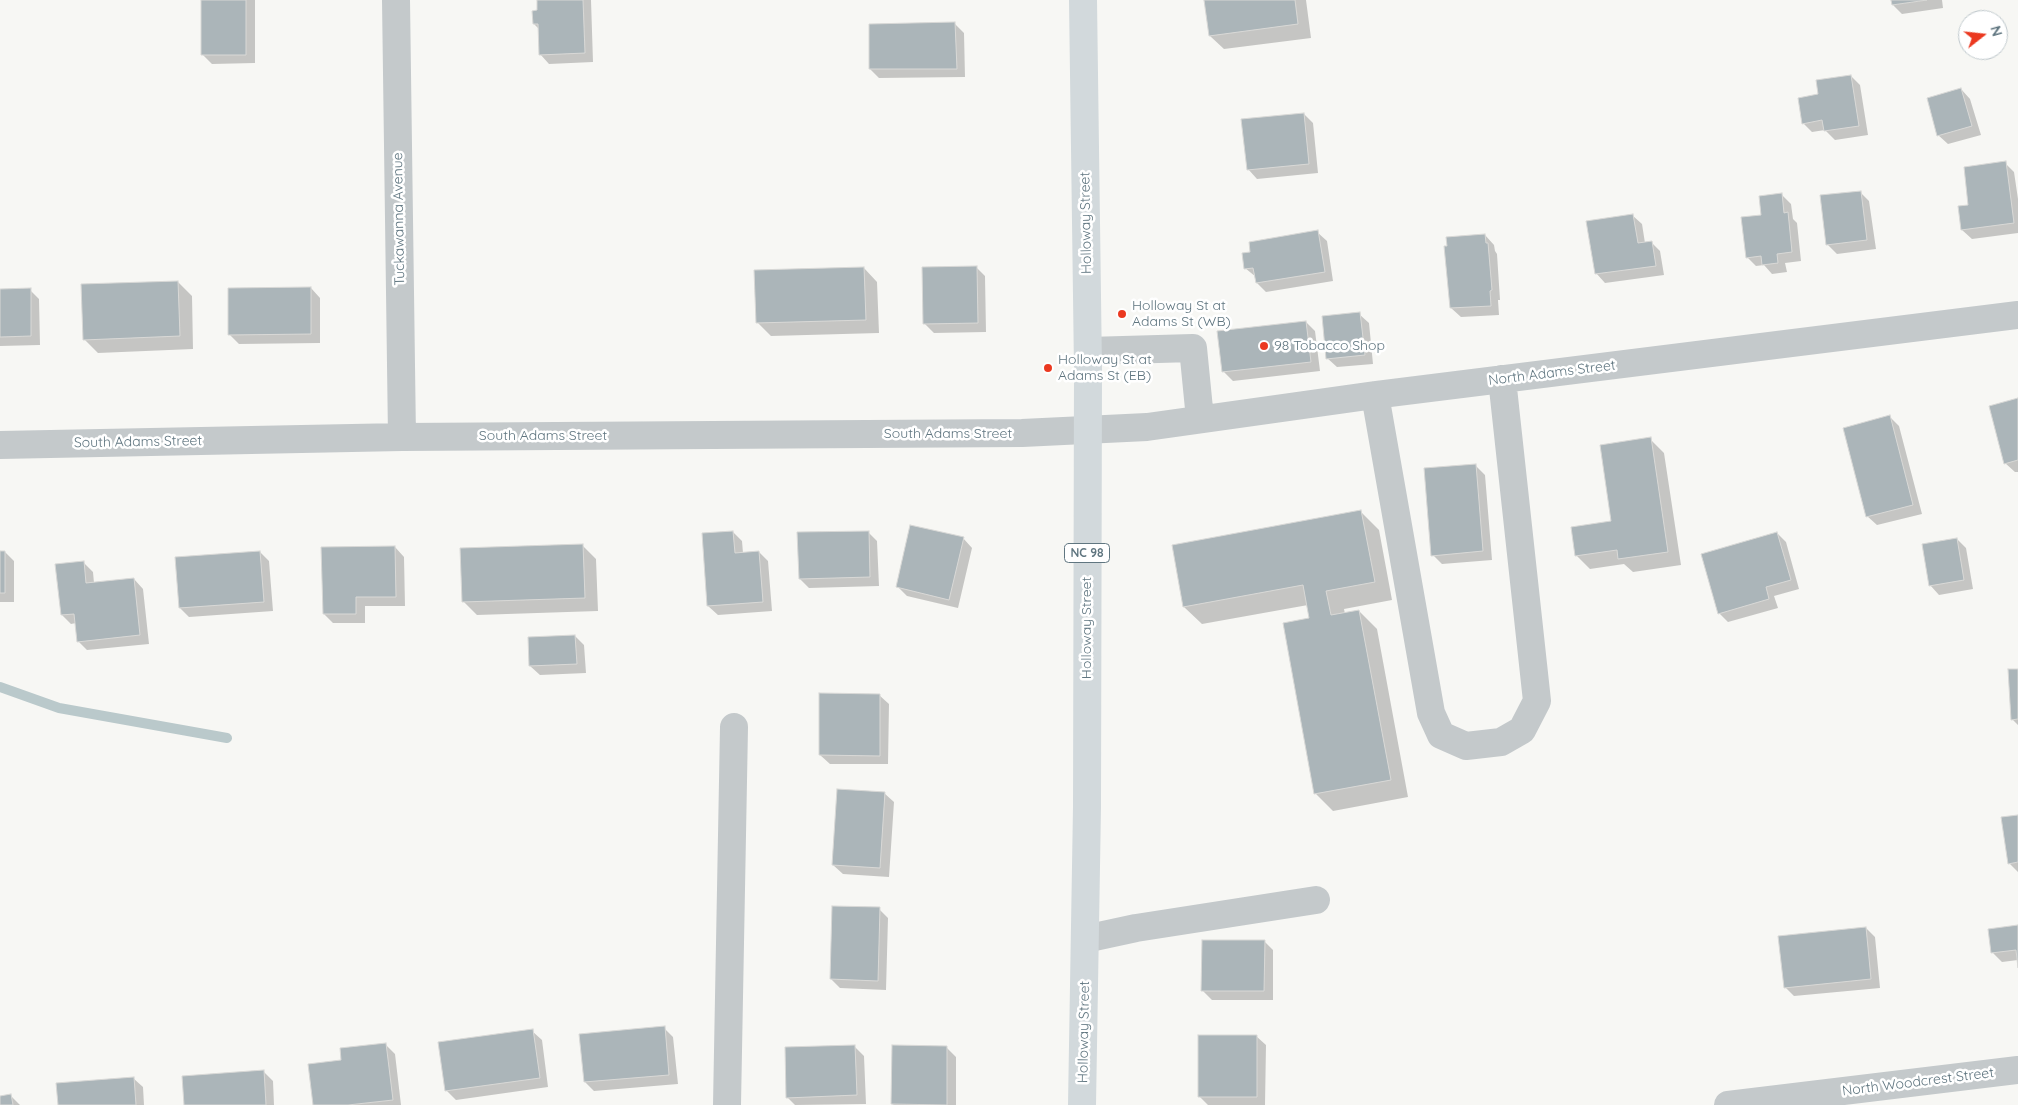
<!DOCTYPE html>
<style>
body{margin:0}
#map{position:relative;width:2018px;height:1105px;overflow:hidden;background:#f7f7f4;font-family:Quicksand,sans-serif}
canvas{display:block}
.north{position:absolute;left:1958px;top:10px;width:50px;height:50px;box-sizing:border-box;background:#fff;border:1px solid #bfc8cc;border-radius:50%;rotate:74deg;font-size:14px;font-weight:700;line-height:20px;text-align:center;color:#607680}
.north::after{content:'';display:block;margin:auto;width:18px;height:22px;background:#eb3920;clip-path:polygon(50% 0,100% 100%,50% 72%,0 100%)}
</style>
<div id="map">
<canvas width="2018" height="1105"></canvas>
<div class="north">N</div>
</div>
<script>
const context = document.querySelector('canvas').getContext('2d');
context.lineJoin = 'round';
function fillPath(path, color) {
  context.fillStyle = color;
  context.fill(path, 'evenodd');
}
function poly(rows) {
  const path = new Path2D();
  for (const r of rows) {
    path.moveTo(r[0], r[1]);
    for (let i = 2; i < r.length; i += 2) path.lineTo(r[i], r[i + 1]);
  }
  return path;
}
function strokePath(path, color, width, dash) {
  context.strokeStyle = color;
  context.lineWidth = width;
  context.lineCap = dash ? 'butt' : 'round';
  context.setLineDash(dash || []);
  context.stroke(path);
}
function label(font, color, halo, rows, align = 'center') {
  context.font = font + ' Quicksand,sans-serif';
  context.lineWidth = 5;
  context.setLineDash([]);
  context.textBaseline = 'middle';
  context.strokeStyle = halo;
  context.fillStyle = color;
  for (const [text, x, y, turn = 0] of rows) {
    context.save();
    context.translate(x, y);
    context.rotate((+turn || 0) * Math.PI / 180);
    context.textAlign = isNaN(turn) ? turn : align;
    if (halo) context.strokeText(text, 0, 0);
    context.fillText(text, 0, 0);
    context.restore();
  }
}
const shadow = poly([
 [202,0,255,0,255,63,212,64,202,54],
 [538,0,591,0,593,62,549,64,540,54,539,29,534,24,539,11],
 [1206,0,1306,0,1311,38,1224,49,1210,36],
 [1892,0,1942,0,1943,8,1902,14,1893,5],
 [955,24,964,33,965,77,879,78,870,69],
 [1851,76,1860,85,1868,135,1835,140,1825,130,1812,132,1803,123,1820,95],
 [1961,89,1970,99,1981,135,1948,144,1938,135],
 [1304,114,1313,123,1318,173,1257,179,1248,169],
 [2005,163,2014,172,2018,199,2018,233,1972,239,1962,230],
 [1860,192,1869,201,1876,249,1837,254,1827,244],
 [1782,195,1791,204,1793,219,1797,223,1801,261,1785,263,1787,272,1772,274,1764,265,1756,266,1747,257,1762,216],
 [1632,215,1642,224,1645,243,1651,242,1660,251,1664,275,1605,283,1596,273],
 [1317,232,1327,241,1333,281,1266,292,1257,283,1256,277,1245,268,1252,253],
 [1485,235,1494,245,1495,251,1497,254,1500,300,1498,300,1499,315,1461,317,1451,308],
 [976,267,985,276,986,332,934,333,924,323],
 [864,268,877,282,879,333,771,336,757,322],
 [178,282,192,296,193,349,98,353,84,339],
 [311,288,320,298,320,343,239,344,230,335],
 [0,290,30,290,39,299,40,345,0,346],
 [1359,314,1369,323,1373,364,1337,367,1327,358],
 [1306,322,1315,331,1320,371,1233,381,1224,372],
 [2018,399,2018,472,2015,472,2005,463],
 [1890,417,1899,426,1922,514,1877,525,1867,516],
 [1650,439,1664,453,1681,565,1633,572,1624,564,1590,569,1576,555,1613,522],
 [1476,466,1485,475,1492,560,1442,564,1433,555],
 [1361,512,1379,530,1392,600,1344,609,1345,614,1359,611,1377,629,1408,797,1333,811,1315,793,1310,619,1308,605,1202,624,1184,607],
 [733,532,742,541,743,553,759,552,768,561,772,611,718,615,708,606],
 [868,532,877,541,879,586,809,588,800,579],
 [1777,533,1786,542,1799,589,1774,596,1778,608,1728,622,1719,613],
 [963,538,972,548,958,608,907,596,897,586],
 [1957,539,1966,548,1973,589,1939,595,1930,585],
 [582,545,596,559,598,611,477,615,463,601],
 [395,547,404,557,405,606,365,606,365,623,333,623,324,614],
 [0,552,5,552,14,561,14,602,0,602],
 [260,552,269,561,273,611,189,617,180,608],
 [84,563,93,572,94,583,134,579,143,589,149,644,87,650,78,641,76,623,71,624,62,615],
 [575,636,584,645,586,673,540,675,530,666],
 [2018,670,2018,725,2012,719],
 [879,695,889,704,888,764,830,764,820,755],
 [884,793,894,802,889,877,843,874,833,865],
 [2018,816,2018,872,2009,863],
 [879,909,888,918,886,990,840,988,831,979],
 [2018,926,2018,960,2002,962,1993,953],
 [1866,928,1875,937,1880,988,1794,996,1785,987],
 [1264,941,1273,950,1273,1000,1212,1000,1203,991],
 [664,1028,673,1037,678,1084,594,1091,585,1082],
 [532,1031,542,1040,548,1087,456,1100,446,1090],
 [1256,1036,1266,1045,1265,1105,1208,1105,1199,1096],
 [385,1044,395,1054,401,1105,314,1105,342,1061],
 [854,1046,864,1056,866,1104,795,1105,787,1097],
 [947,1048,956,1057,956,1105,894,1105,892,1104],
 [263,1071,273,1081,274,1105,186,1105],
 [133,1078,143,1087,144,1105,59,1105],
 [11,1096,20,1105,0,1105,0,1097]
]);
const stream = poly([
 [0,687,59,708,227,738]
]);
const building = poly([
 [201,0,246,0,246,55,201,55,201,0],
 [537,0,583,0,585,53,539,55,538,24,533,24,532,11,537,10,537,0],
 [1204,0,1295,0,1298,24,1209,36,1204,0],
 [1891,0,1927,0,1892,5,1891,0],
 [955,22,957,69,869,69,869,24,955,22],
 [1851,75,1859,126,1824,131,1822,120,1802,124,1798,98,1818,94,1816,80,1851,75],
 [1961,88,1972,126,1937,136,1927,98,1961,88],
 [1304,113,1309,164,1247,170,1241,119,1304,113],
 [2006,161,2014,223,1961,230,1958,206,1968,205,1964,167,2006,161],
 [1861,191,1867,240,1826,245,1820,195,1861,191],
 [1782,193,1784,213,1788,212,1792,252,1777,254,1778,263,1762,265,1761,256,1746,258,1741,217,1761,215,1759,196,1782,193],
 [1633,214,1638,243,1652,241,1656,266,1595,274,1586,221,1633,214],
 [1318,230,1325,272,1256,283,1253,268,1244,269,1242,253,1250,252,1249,242,1318,230],
 [1485,234,1486,243,1488,243,1492,290,1490,291,1491,306,1450,308,1444,246,1447,246,1446,237,1485,234],
 [977,266,978,323,923,324,922,267,977,266],
 [864,267,866,320,756,323,754,270,864,267],
 [178,281,180,336,83,340,81,284,178,281],
 [311,287,311,334,228,335,228,288,311,287],
 [31,288,31,336,0,337,0,289,31,288],
 [1360,312,1365,355,1326,359,1322,316,1360,312],
 [1306,321,1311,362,1222,372,1217,331,1306,321],
 [2018,398,2018,460,2004,464,1989,406,2018,398],
 [1890,415,1913,505,1866,517,1843,428,1890,415],
 [1651,437,1668,552,1618,559,1617,550,1575,556,1571,527,1611,521,1600,445,1651,437],
 [1476,464,1483,551,1431,556,1424,468,1476,464],
 [1361,510,1375,582,1326,591,1331,615,1359,610,1391,780,1314,794,1283,623,1309,618,1303,585,1183,607,1172,545,1361,510],
 [910,525,964,537,949,600,896,587,910,525],
 [733,531,735,553,759,551,763,602,707,606,702,533,733,531],
 [869,531,870,577,799,579,797,532,869,531],
 [1777,532,1791,580,1766,587,1769,599,1718,614,1701,554,1777,532],
 [1957,538,1964,580,1929,586,1922,544,1957,538],
 [583,544,585,598,462,602,460,548,583,544],
 [395,546,396,597,356,597,356,614,323,614,321,547,395,546],
 [0,551,5,551,5,593,0,593,0,551],
 [260,551,264,602,179,608,175,557,260,551],
 [84,561,86,583,134,578,140,635,77,642,74,614,61,615,55,564,84,561],
 [575,635,577,664,529,666,528,637,575,635],
 [2008,669,2018,669,2018,719,2011,720,2008,669],
 [819,693,880,694,880,756,819,755,819,693],
 [837,789,885,792,880,868,832,865,837,789],
 [2018,815,2018,862,2008,864,2001,817,2018,815],
 [832,906,880,907,878,981,830,979,832,906],
 [2018,925,2018,968,2016,950,1991,953,1988,929,2018,925],
 [1866,927,1871,979,1784,988,1778,936,1866,927],
 [1202,940,1265,940,1264,991,1201,991,1202,940],
 [665,1026,669,1075,584,1082,579,1034,665,1026],
 [533,1029,540,1078,445,1091,438,1042,533,1029],
 [1198,1035,1257,1035,1257,1097,1198,1097,1198,1035],
 [386,1043,393,1100,348,1105,313,1105,308,1064,341,1060,340,1048,386,1043],
 [855,1045,857,1095,786,1098,785,1047,855,1045],
 [892,1045,947,1046,947,1105,891,1104,892,1045],
 [264,1070,266,1105,184,1105,182,1076,264,1070],
 [134,1077,136,1105,58,1105,56,1083,134,1077],
 [11,1094,13,1105,0,1105,0,1096,11,1094]
]);
const minor = poly([
 [396,0,402,437],
 [1088,351,1193,348,1200,419],
 [1375,395,1431,713,1441,735,1466,746,1501,742,1522,730,1537,701,1502,379],
 [0,445,402,437,1022,433,1147,427,1375,395,2018,315],
 [1085,939,1136,928,1316,900],
 [727,1105,734,727],
 [1728,1105,2018,1070]
]);
const highway = poly([
 [1082,1105,1087,807,1088,370,1083,0]
]);
const markers = [
 [1122,314,5,"#eb3920"],
 [1264,346,5,"#eb3920"],
 [1048,368,5,"#eb3920"]
];
const shields = [
 [1087,553,45]
];
const shieldNames = [
 ["NC 98",1087,553]
];
const streetNames = [
 ["Tuckawanna Avenue",399,219,-91],
 ["Holloway Street",1086,223,-91],
 ["North Adams Street",1552,373,-7],
 ["South Adams Street",948,434],
 ["South Adams Street",543,436],
 ["South Adams Street",138,442,-1],
 ["Holloway Street",1087,628,-90],
 ["Holloway Street",1084,1032,-89],
 ["North Woodcrest Street",1918,1082,-7]
];
const poiNames = [
 ["Holloway St at",1132,306],
 ["Adams St (WB)",1132,322],
 ["98 Tobacco Shop",1274,346],
 ["Holloway St at",1058,360],
 ["Adams St (EB)",1058,376]
];
fillPath(shadow, '#0003');
strokePath(stream, '#bac9cb', 10);
fillPath(building, '#abb5b9');
strokePath(building, '#d8d8d6', 1);
strokePath(minor, '#c4c9cb', 28);
strokePath(highway, '#d2d9dc', 28);
for (const [x, y, r, color] of markers) {
  const dot = new Path2D();
  dot.arc(x, y, r, 0, 2 * Math.PI);
  context.fillStyle = color;
  context.fill(dot);
  strokePath(dot, '#fff', 2);
}
for (const [x, y, w] of shields) {
  const box = new Path2D();
  box.roundRect(x - w / 2, y - 9.5, w, 19, 4);
  context.fillStyle = '#fff';
  context.fill(box);
  strokePath(box, '#607680', 1);
}
label('bold 12px', '#607680', null, shieldNames);
label('14px', '#607680', '#fff', streetNames);
label('14px', '#607680', '#fff', poiNames, 'left');
</script>
